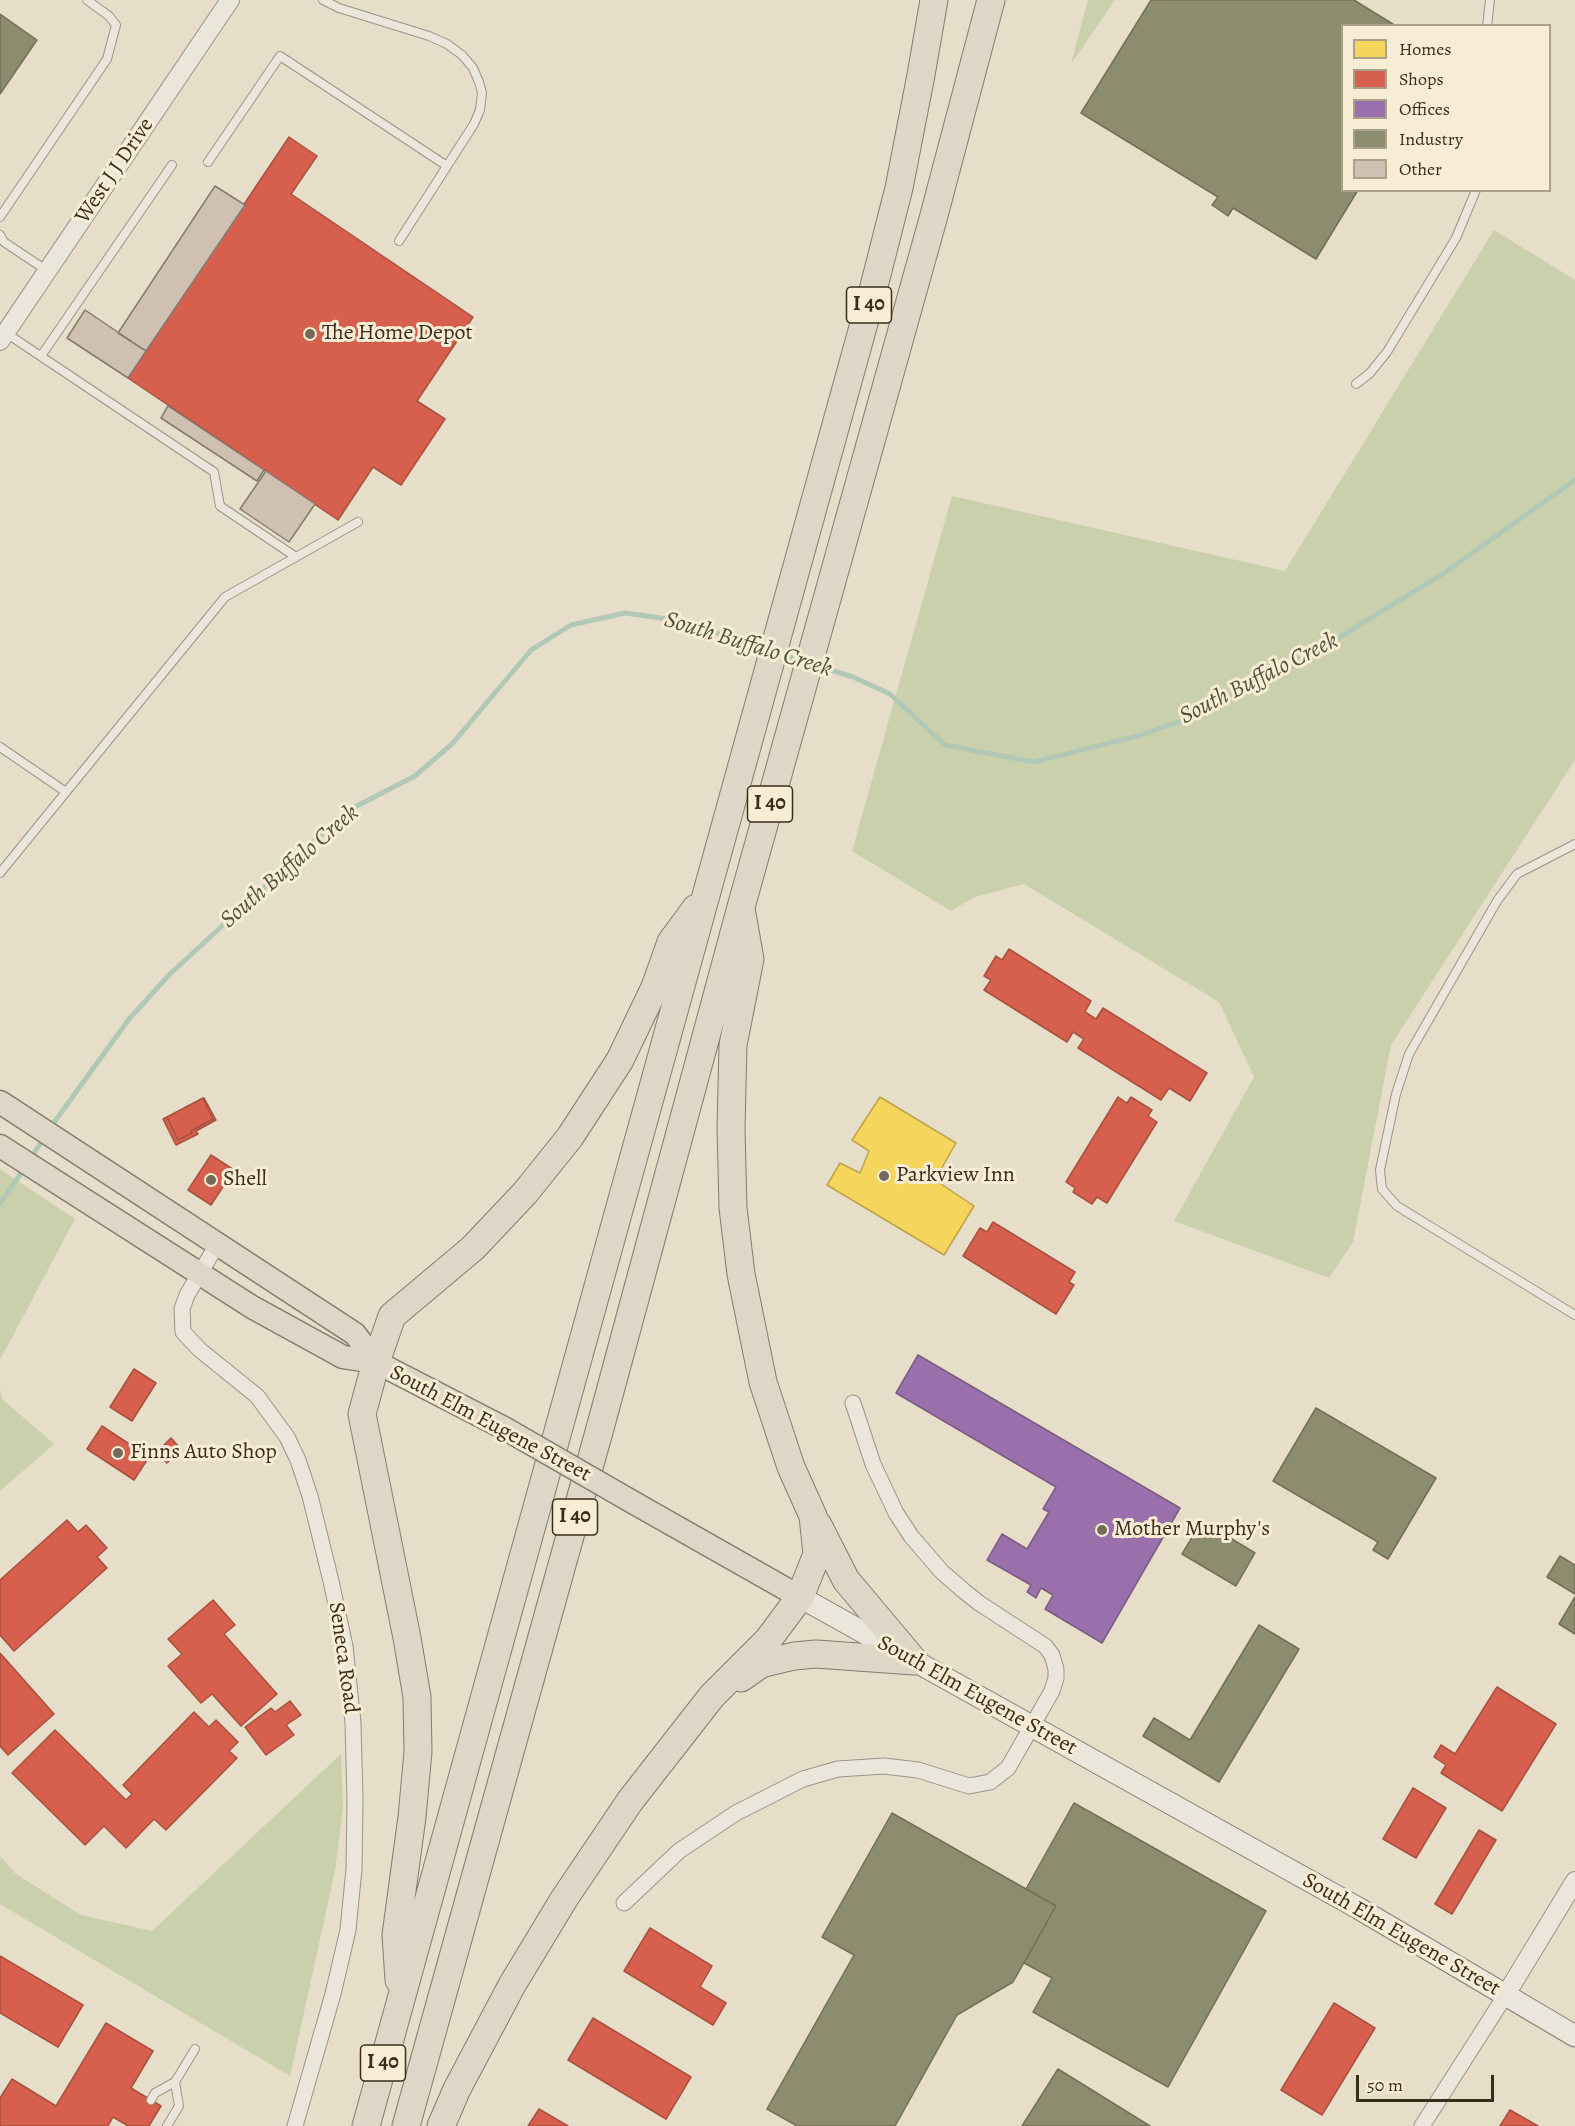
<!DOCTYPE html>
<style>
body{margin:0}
#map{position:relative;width:1575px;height:2126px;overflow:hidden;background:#e6dec9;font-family:Alegreya,serif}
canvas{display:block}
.legend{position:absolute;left:1341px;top:24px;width:210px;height:168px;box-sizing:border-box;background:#f7edd4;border:2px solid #aba08a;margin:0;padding:8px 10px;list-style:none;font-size:18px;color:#3a2d1b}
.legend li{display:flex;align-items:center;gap:12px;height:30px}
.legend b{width:30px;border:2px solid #aba08a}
.scale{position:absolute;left:1356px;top:2075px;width:138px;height:27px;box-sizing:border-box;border:3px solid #3a2d1b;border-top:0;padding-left:8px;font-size:18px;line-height:21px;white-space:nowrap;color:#3a2d1b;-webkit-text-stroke:4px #f7edd4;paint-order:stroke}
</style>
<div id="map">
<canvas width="1575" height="2126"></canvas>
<ul class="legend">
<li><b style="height:16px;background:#f6d55c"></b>Homes</li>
<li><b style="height:16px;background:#d6604d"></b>Shops</li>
<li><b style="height:16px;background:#9970ab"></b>Offices</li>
<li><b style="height:16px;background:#8c8c6e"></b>Industry</li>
<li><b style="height:16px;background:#cfc0b1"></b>Other</li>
</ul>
<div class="scale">50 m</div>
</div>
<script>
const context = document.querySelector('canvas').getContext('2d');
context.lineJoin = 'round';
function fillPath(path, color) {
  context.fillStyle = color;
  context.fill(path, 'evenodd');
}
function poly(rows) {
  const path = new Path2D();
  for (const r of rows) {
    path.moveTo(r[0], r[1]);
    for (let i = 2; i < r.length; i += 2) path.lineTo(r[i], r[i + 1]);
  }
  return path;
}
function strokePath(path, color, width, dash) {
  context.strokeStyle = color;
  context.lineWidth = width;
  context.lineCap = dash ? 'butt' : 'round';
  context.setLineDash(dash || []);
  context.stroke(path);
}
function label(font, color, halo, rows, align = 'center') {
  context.font = font + ' Alegreya,serif';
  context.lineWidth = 6;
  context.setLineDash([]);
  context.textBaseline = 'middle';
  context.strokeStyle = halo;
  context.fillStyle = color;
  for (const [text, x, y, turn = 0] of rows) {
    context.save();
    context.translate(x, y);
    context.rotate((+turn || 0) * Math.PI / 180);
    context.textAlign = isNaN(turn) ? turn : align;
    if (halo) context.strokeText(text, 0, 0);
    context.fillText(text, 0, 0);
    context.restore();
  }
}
const green = poly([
 [1088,0,1115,0,1071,64],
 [1494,230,1575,280,1575,760,1391,1045,1353,1242,1329,1278,1174,1221,1254,1077,1219,1002,1024,884,975,897,951,911,852,851,952,496,1285,571],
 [0,1169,75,1219,0,1360],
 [0,1390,2,1399,54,1444,0,1491],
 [341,1754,343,1808,335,1871,290,2076,0,1904,0,1856,16,1874,81,1915,152,1931]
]);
const homes = poly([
 [880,1097,956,1143,935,1180,974,1206,944,1255,827,1185,840,1163,860,1173,869,1151,852,1140,880,1097]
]);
const shops = poly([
 [289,137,317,156,291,194,473,317,417,401,445,419,401,485,373,467,338,520,128,378,289,137],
 [1009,949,1091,1001,1085,1012,1096,1019,1103,1008,1207,1073,1190,1101,1169,1088,1161,1100,1078,1048,1084,1039,1073,1032,1067,1042,984,990,991,980,984,976,996,956,1002,960,1009,949],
 [1118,1097,1127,1103,1131,1097,1152,1110,1148,1116,1157,1122,1107,1203,1097,1197,1092,1204,1073,1192,1075,1188,1066,1182,1118,1097],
 [203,1098,213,1119,191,1131,192,1133,178,1140,167,1117,203,1098],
 [203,1098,204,1098,216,1120,196,1131,198,1134,176,1145,163,1119,167,1117,178,1140,192,1133,191,1131,213,1119,203,1098],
 [211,1155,234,1170,211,1205,188,1190,211,1155],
 [993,1222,1075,1272,1069,1282,1074,1285,1056,1314,963,1256,980,1228,987,1232,993,1222],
 [134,1369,156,1383,132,1421,110,1407,134,1369],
 [102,1426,149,1457,134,1480,87,1449,102,1426],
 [171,1438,181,1449,167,1463,156,1453,171,1438],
 [67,1520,78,1532,86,1525,107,1548,97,1557,107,1568,14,1651,0,1635,0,1580,67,1520],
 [213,1600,235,1625,224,1634,277,1694,241,1726,212,1694,201,1703,168,1666,182,1654,168,1639,213,1600],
 [0,1653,54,1714,8,1755,0,1746,0,1653],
 [1497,1687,1556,1724,1502,1811,1441,1773,1446,1765,1434,1757,1441,1745,1455,1754,1497,1687],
 [290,1701,301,1715,286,1725,294,1735,266,1755,245,1727,271,1708,275,1712,290,1701],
 [194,1712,209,1727,216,1720,238,1742,229,1751,237,1758,166,1830,154,1819,126,1848,104,1826,85,1845,12,1773,55,1730,126,1800,132,1794,123,1785,194,1712],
 [1413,1788,1446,1808,1416,1858,1383,1839,1413,1788],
 [1479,1830,1496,1840,1452,1914,1435,1904,1479,1830],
 [650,1928,712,1966,700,1987,726,2003,713,2025,624,1971,650,1928],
 [0,1956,83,2005,58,2047,0,2013,0,1956],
 [1334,2003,1375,2028,1322,2115,1281,2090,1334,2003],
 [593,2018,691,2077,666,2119,568,2060,593,2018],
 [106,2023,153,2051,131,2088,161,2106,149,2126,128,2126,113,2117,108,2126,0,2126,0,2098,12,2079,56,2106,106,2023],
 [539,2109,568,2126,528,2126,539,2109],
 [1510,2110,1538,2126,1500,2126,1510,2110]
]);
const offices = poly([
 [918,1355,1180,1508,1102,1643,1045,1609,1053,1595,1041,1588,1036,1598,1027,1592,1031,1585,987,1560,1002,1534,1027,1549,1049,1512,1043,1509,1056,1487,896,1393,918,1355]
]);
const industry = poly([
 [1151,0,1354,0,1396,26,1342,26,1342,190,1358,190,1316,259,1233,208,1228,216,1212,205,1218,197,1081,113,1151,0],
 [0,14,37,40,0,94,0,14],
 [1316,1408,1436,1478,1388,1559,1373,1550,1378,1542,1273,1481,1316,1408],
 [1202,1521,1255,1553,1236,1586,1182,1554,1202,1521],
 [1560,1556,1575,1565,1575,1594,1547,1577,1560,1556],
 [1575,1597,1575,1634,1559,1624,1575,1597],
 [1259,1625,1299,1649,1219,1782,1143,1736,1154,1718,1190,1740,1259,1625],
 [1074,1803,1266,1911,1168,2087,1033,2012,1052,1978,1024,1963,1056,1906,1026,1889,1074,1803],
 [892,1813,1056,1906,1013,1982,957,2015,895,2126,797,2126,767,2109,854,1955,822,1937,892,1813],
 [1058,2069,1150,2126,1022,2126,1058,2069]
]);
const stream = poly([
 [781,654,800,661],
 [815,665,853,677,890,694,945,745,1034,762,1141,735,1201,714,1301,661,1444,573,1575,480],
 [50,1128,129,1019,170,974,347,811,415,776,453,743,531,650,571,625,625,613,682,621,766,650],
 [31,1158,44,1138],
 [0,1203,24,1169]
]);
const building = poly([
 [215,186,245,205,146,351,118,333,215,186],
 [85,310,146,351,128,378,67,338,85,310],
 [168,406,264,470,257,481,161,418,168,406],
 [266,471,315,504,289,542,240,509,266,471]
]);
const service = poly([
 [323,0,339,8,429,36,447,44,462,55,473,68,479,82,482,93,480,110,474,124,399,241],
 [1487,26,1490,0],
 [208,162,280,56,447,166],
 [0,217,107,59,116,25,109,16,87,0],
 [0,235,4,242,46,270],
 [6,333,214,472,220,506,296,557],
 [41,356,172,165],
 [1356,384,1370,373,1387,352,1456,238,1476,190],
 [0,747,66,792],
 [1575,844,1517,874,1497,901,1409,1054,1396,1094,1380,1170,1382,1189,1397,1206,1575,1315],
 [0,873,225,597,358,522],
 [151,2100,155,2093,175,2082],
 [167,2126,179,2106,175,2082,195,2049]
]);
const minor = poly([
 [218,1243,187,1295,182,1309,183,1332,200,1350,257,1396,287,1437,298,1460,310,1496,331,1581,345,1646,353,1723,355,1799,354,1869,348,1930,333,1994,295,2126],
 [624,1903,679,1851,736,1813,803,1779,838,1769,884,1766,918,1770,969,1786,990,1782,1008,1768,1052,1691,1056,1678,1056,1669,1052,1655,1045,1646,979,1603,964,1591,942,1572,911,1536,896,1513,873,1464,853,1403],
 [1422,2126,1505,1996]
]);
const tertiary = poly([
 [0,341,230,0],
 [1505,1996,1575,1881]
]);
const secondary = poly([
 [800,1597,1358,1908,1575,2036]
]);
const primary = poly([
 [0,1102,355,1334,376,1362],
 [0,1146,252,1307,343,1357,376,1362,504,1428],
 [636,1504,800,1597]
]);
const motorway = poly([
 [818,1525,846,1580,914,1661],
 [741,1678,761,1664,794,1656,816,1654,914,1661],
 [399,1980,396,1935,412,1817,418,1752,417,1697,407,1638,362,1414,376,1362,392,1316,473,1248,525,1193,570,1137,620,1060,655,987,671,942,696,908],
 [366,2126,871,298,899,188,921,75,934,0],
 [406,2126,602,1421,741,907,933,219,991,0],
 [441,2126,457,2089,512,1985,564,1899,630,1801,712,1696,768,1640,800,1597,817,1554,813,1516,791,1467,763,1382,741,1274,733,1208,731,1128,733,1045,750,959,742,914]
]);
const primaryBridge = poly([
 [504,1428,636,1504]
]);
const markers = [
 [310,334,6,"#766b58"],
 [884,1176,6,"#766b58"],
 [211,1180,6,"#766b58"],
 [118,1453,6,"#766b58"],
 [1102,1530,6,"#766b58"]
];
const shields = [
 [869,305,45],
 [770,804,45],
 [575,1517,45],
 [383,2063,45]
];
const shieldNames = [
 ["I 40",869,305],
 ["I 40",770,804],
 ["I 40",575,1517],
 ["I 40",383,2063]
];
const streetNames = [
 ["West J J Drive",115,171,-56],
 ["South Elm Eugene Street",490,1424,28],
 ["Seneca Road",343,1658,82],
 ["South Elm Eugene Street",977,1696,29],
 ["South Elm Eugene Street",1401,1935,30]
];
const poiNames = [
 ["The Home Depot",322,334],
 ["Parkview Inn",896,1176],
 ["Shell",223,1180],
 ["Finns Auto Shop",130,1453],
 ["Mother Murphy's",1114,1530]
];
const waterNames = [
 ["South Buffalo Creek",748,645,17],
 ["South Buffalo Creek",1259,679,-27],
 ["South Buffalo Creek",290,867,-41]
];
fillPath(green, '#cad0ac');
fillPath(homes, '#f6d55c');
strokePath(homes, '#bea348', 1.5);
fillPath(shops, '#d6604d');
strokePath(shops, '#a7513e', 1.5);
fillPath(offices, '#9970ab');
strokePath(offices, '#7c5c80', 1.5);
fillPath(industry, '#8c8c6e');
strokePath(industry, '#737055', 1.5);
strokePath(stream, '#b2c8b7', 5);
fillPath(building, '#cfc0b1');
strokePath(building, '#827c6f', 1.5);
strokePath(service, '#9a9486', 10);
strokePath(minor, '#9a9486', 17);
strokePath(tertiary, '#9a9486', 20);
strokePath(secondary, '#827c6f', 23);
strokePath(primary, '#827c6f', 25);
strokePath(motorway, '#827c6f', 29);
strokePath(service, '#ebe6dc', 8);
strokePath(minor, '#ebe6dc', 15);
strokePath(tertiary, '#ebe6dc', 18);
strokePath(secondary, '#ebe6dc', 21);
strokePath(primary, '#ded6c6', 22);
strokePath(motorway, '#ded6c6', 27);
strokePath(primaryBridge, '#827c6f', 25, []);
strokePath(primaryBridge, '#ded6c6', 22);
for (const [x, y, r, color] of markers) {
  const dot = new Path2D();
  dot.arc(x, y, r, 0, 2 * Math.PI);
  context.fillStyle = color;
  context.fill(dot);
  strokePath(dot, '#f7edd4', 2);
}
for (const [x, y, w] of shields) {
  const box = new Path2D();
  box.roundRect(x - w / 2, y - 18, w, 36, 4.5);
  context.fillStyle = '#f7edd4';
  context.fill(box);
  strokePath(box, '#3a2d1b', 1.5);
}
label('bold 21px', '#3a2d1b', null, shieldNames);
label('22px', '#3a2d1b', '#f7edd4', streetNames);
label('22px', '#3a2d1b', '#f7edd4', poiNames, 'left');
label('italic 24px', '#525140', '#f7edd4', waterNames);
</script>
